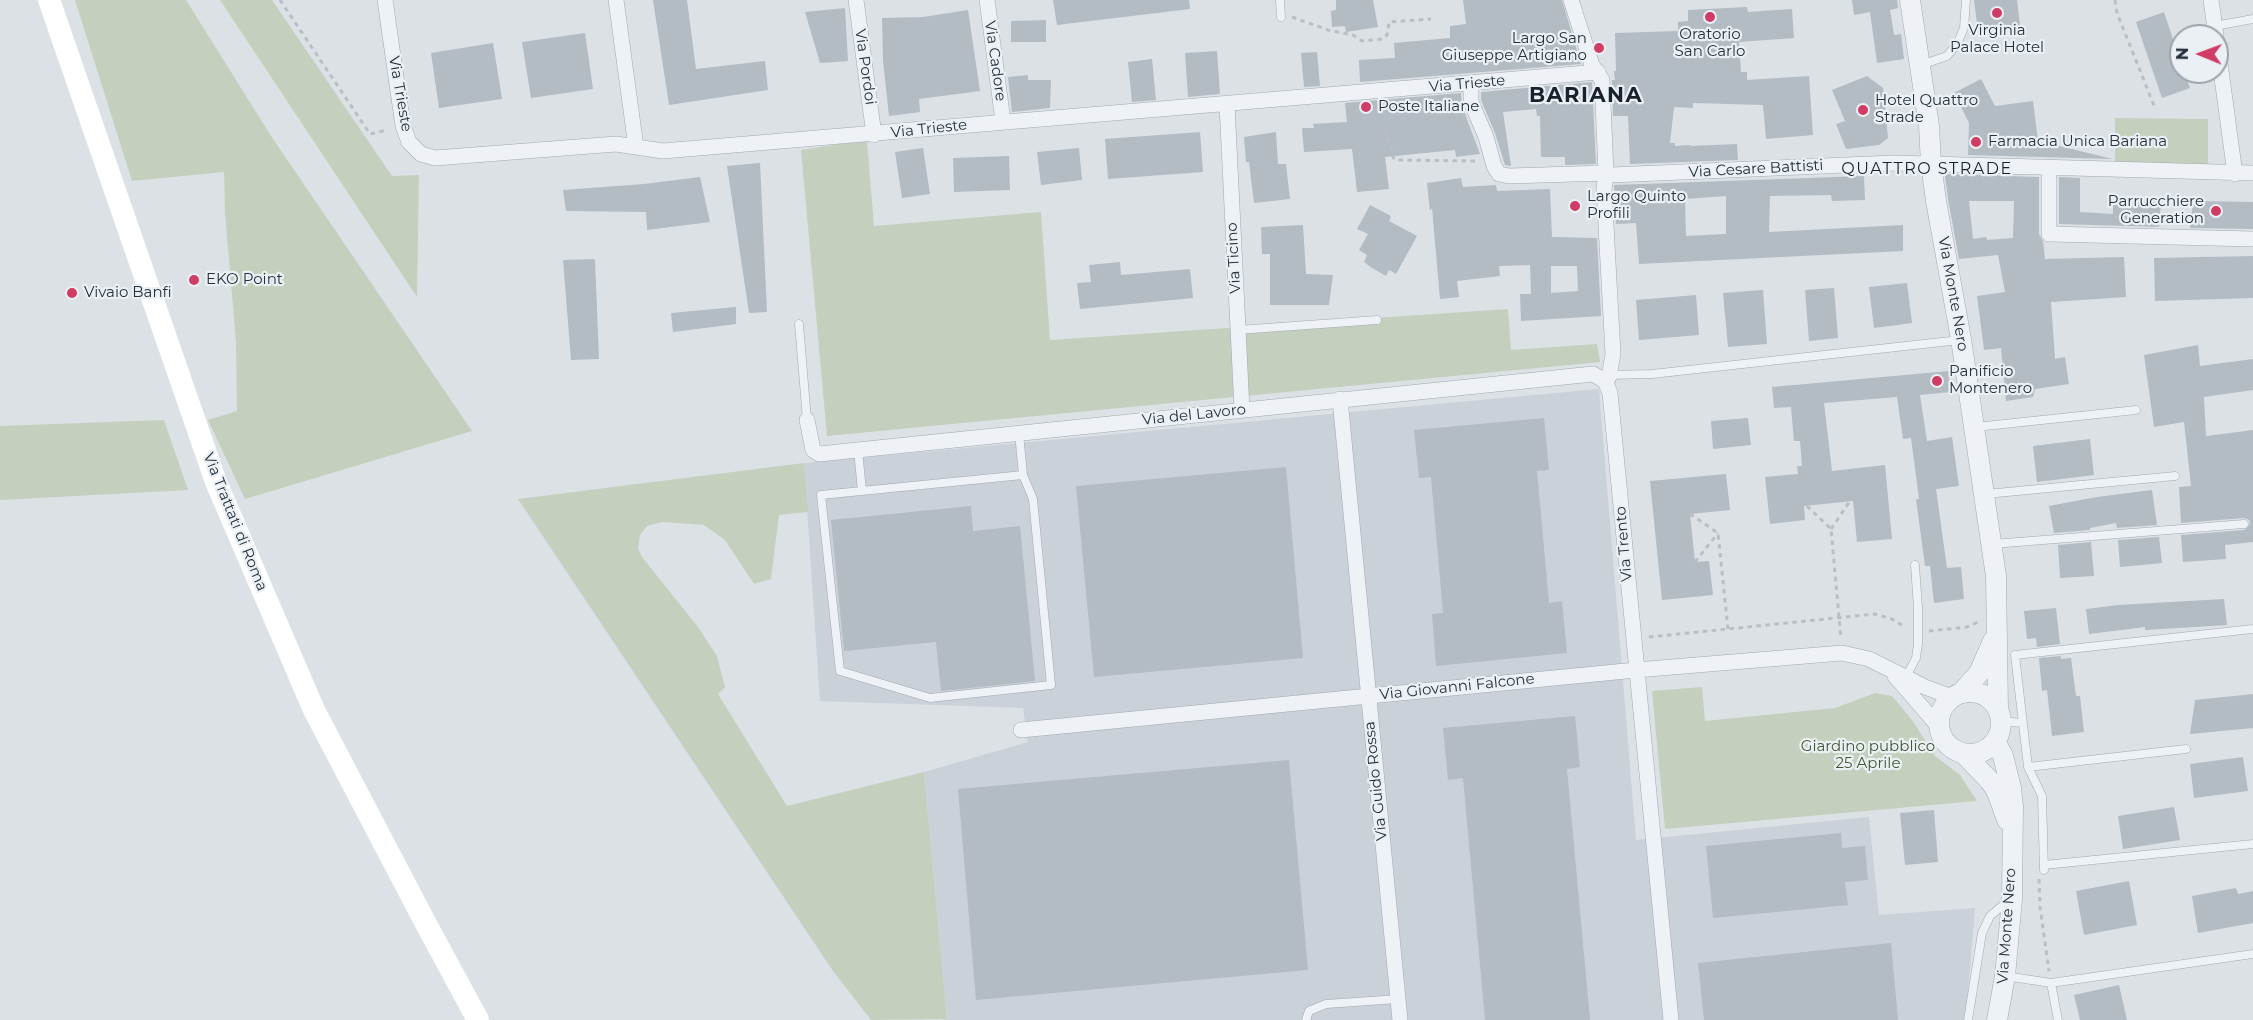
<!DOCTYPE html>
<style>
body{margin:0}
#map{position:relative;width:2253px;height:1020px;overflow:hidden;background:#dce1e6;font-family:Montserrat,sans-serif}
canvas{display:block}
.north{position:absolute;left:2169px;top:24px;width:60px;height:60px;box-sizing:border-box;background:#ebf0f4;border:2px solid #9ca4ab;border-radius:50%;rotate:271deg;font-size:16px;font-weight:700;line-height:24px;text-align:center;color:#25313d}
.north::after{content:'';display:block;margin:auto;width:21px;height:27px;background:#d03c65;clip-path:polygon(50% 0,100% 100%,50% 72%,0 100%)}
</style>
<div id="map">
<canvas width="2253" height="1020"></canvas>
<div class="north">N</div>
</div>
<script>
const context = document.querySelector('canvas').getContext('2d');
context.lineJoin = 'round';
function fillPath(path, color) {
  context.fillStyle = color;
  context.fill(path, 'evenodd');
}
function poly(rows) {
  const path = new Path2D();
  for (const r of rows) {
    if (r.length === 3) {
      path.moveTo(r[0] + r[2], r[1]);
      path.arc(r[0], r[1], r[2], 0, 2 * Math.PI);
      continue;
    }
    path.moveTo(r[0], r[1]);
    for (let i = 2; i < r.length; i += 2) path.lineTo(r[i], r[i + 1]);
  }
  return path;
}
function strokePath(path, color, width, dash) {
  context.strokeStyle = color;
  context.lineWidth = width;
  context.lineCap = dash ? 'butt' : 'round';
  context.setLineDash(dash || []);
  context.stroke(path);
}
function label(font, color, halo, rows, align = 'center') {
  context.font = font + ' Montserrat,sans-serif';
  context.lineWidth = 4.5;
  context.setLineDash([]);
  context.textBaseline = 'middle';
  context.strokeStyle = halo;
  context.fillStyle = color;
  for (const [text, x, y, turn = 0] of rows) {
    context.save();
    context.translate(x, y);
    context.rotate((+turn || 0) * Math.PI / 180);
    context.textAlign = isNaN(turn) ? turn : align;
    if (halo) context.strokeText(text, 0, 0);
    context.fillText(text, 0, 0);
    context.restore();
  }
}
const built = poly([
 [1599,389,1636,840,1869,817,1879,915,1975,908,1967,1003,1964,1020,940,1020,947,1019,924,772,1028,742,1023,708,820,701,804,463]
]);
const green = poly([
 [75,0,186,0,271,136,472,431,245,499,208,420,237,411,236,342,225,213,224,172,132,181],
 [220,0,272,0,392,176,419,175,417,297],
 [2115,118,2208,119,2208,166,2115,165],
 [867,140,874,226,1041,212,1050,340,1508,309,1511,350,1597,344,1600,362,827,436,801,150],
 [164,420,188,490,0,500,0,426],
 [804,463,808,512,779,515,771,579,754,584,725,540,704,525,662,522,647,526,640,535,638,548,642,557,698,627,717,656,725,687,718,694,787,806,924,772,947,1019,871,1020,833,971,518,499],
 [1702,687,1705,721,1835,708,1875,693,1892,696,1912,720,1935,756,1960,775,1977,801,1665,829,1652,691]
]);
const building = poly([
 [653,0,687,0,696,69,765,61,768,90,669,105],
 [1053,0,1189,0,1190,9,1057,25],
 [1336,0,1373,0,1378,27,1346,32,1345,26,1332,27,1331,11,1336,10],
 [1463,0,1562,0,1581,64,1360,82,1359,60,1395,58,1394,43,1450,38,1450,26,1466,24],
 [1852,0,1897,0,1898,8,1890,10,1894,35,1901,34,1904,59,1877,63,1870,12,1854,15],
 [1974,0,2017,0,2020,25,1978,31],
 [1747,7,1748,12,1792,9,1794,38,1739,42,1741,72,1747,72,1747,80,1809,76,1813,135,1766,139,1763,105,1693,103,1693,108,1674,107,1670,143,1675,143,1675,146,1690,145,1690,146,1737,144,1738,160,1630,164,1628,116,1613,116,1612,80,1615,80,1614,71,1616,71,1615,33,1678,31,1678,22,1688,21,1688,10],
 [845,8,848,61,820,63,805,12],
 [968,10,980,91,919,99,920,112,889,116,883,61,882,18,923,17],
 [2164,12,2181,63,2181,72,2184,72,2190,88,2162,98,2136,22],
 [1046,20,1046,42,1011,42,1011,21],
 [585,33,593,89,531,98,522,42],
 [493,43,502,99,439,108,431,53],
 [1217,51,1220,94,1188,97,1185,53],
 [1317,52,1320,86,1304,87,1301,53],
 [1152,59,1156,100,1132,102,1128,62],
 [1028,75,1028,80,1051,80,1050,108,1012,112,1008,77],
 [1867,76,1883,88,1888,138,1879,145,1846,149,1836,124,1845,121,1832,90],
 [1981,79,1995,106,2033,101,2038,141,2113,159,1968,155,1969,123,1954,93],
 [1592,82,1596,164,1565,165,1565,157,1541,157,1540,116,1537,116,1536,109,1503,112,1511,166,1505,165,1495,133,1481,100,1481,92],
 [1461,93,1462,106,1480,154,1456,157,1455,150,1385,157,1389,189,1357,192,1352,149,1304,152,1302,128,1314,128,1313,124,1347,122,1345,103],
 [1200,132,1203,172,1108,179,1105,139],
 [1276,132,1278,164,1286,164,1290,199,1254,203,1249,162,1246,162,1244,137],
 [923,148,930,194,902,198,895,152],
 [1079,148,1082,180,1041,185,1037,152],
 [1009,156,1010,190,954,192,953,158],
 [760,163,767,312,749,313,727,166],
 [1947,174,2039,177,2039,234,2043,241,2045,259,2124,257,2126,297,2051,302,2055,359,2065,357,2069,384,2035,389,2033,397,2006,401,2001,348,1984,350,1977,296,2005,292,1998,255,1959,259,1948,199,1945,176],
 [1969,201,2014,201,2013,238,1987,240,1986,237,1973,239],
 [1864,176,1865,200,1832,201,1831,195,1770,196,1769,232,1903,225,1903,251,1639,264,1636,223,1616,224,1614,185],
 [1726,196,1726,234,1686,236,1685,199],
 [700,177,710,222,647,230,646,212,566,211,563,190,644,184],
 [2059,177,2080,178,2080,212,2113,214,2113,201,2161,202,2159,227,2059,224],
 [1461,178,1463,187,1496,185,1497,191,1550,189,1552,237,1597,238,1601,316,1521,321,1520,294,1531,294,1530,265,1499,266,1500,276,1457,281,1459,297,1440,299,1432,208,1430,211,1427,183],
 [1551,266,1577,266,1578,291,1551,293],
 [2193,201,2253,202,2253,229,2190,228],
 [1370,205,1391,216,1389,221,1417,236,1396,274,1389,270,1386,276,1372,268,1364,262,1367,255,1359,250,1368,234,1357,229],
 [1303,225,1306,274,1333,275,1329,305,1270,305,1270,254,1262,254,1261,227],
 [2253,256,2253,298,2155,301,2154,258],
 [595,259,599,359,571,360,563,260],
 [1120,262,1121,275,1190,269,1193,298,1080,309,1077,283,1091,282,1089,265],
 [1907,283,1912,323,1874,328,1869,287],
 [1834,288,1838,338,1809,341,1805,290],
 [1763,290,1767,344,1728,347,1723,293],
 [1696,295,1699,335,1639,340,1636,300],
 [736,307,736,324,673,332,671,313],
 [2198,345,2200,366,2253,359,2253,390,2204,397,2206,436,2253,430,2253,542,2225,545,2226,559,2183,562,2181,535,2244,530,2250,524,2249,520,2244,518,2181,523,2179,487,2191,486,2184,422,2154,427,2144,355],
 [1949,371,1950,392,1920,395,1927,441,1952,437,1959,486,1936,489,1947,568,1961,567,1964,599,1934,603,1930,566,1925,566,1916,499,1919,499,1911,438,1903,439,1897,397,1824,403,1832,471,1885,465,1892,539,1857,542,1853,501,1804,506,1805,520,1770,524,1765,477,1798,474,1797,466,1802,466,1800,441,1794,441,1791,407,1774,408,1772,387],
 [1544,418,1549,470,1537,471,1549,603,1562,601,1567,653,1436,666,1432,614,1443,613,1431,477,1419,478,1414,430],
 [1748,418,1751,445,1713,449,1711,421],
 [2090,439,2094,475,2037,482,2033,446],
 [1286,467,1303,658,1094,677,1076,486],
 [1726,474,1730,510,1690,514,1695,562,1709,561,1713,595,1662,600,1650,481],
 [2152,490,2157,525,2117,528,2116,523,2090,528,2090,530,2054,533,2049,506,2097,497],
 [971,506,973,531,1020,526,1035,681,941,691,936,642,844,651,831,520],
 [2159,537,2162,563,2120,567,2118,540],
 [2091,542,2094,576,2060,578,2058,545],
 [2224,599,2227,625,2145,630,2145,627,2089,634,2086,609,2118,605],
 [2056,608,2060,644,2037,647,2036,638,2027,639,2024,611],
 [2061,656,2061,659,2071,658,2076,696,2080,696,2084,732,2052,736,2047,690,2042,691,2039,658],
 [2253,694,2253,728,2190,734,2195,700],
 [1575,716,1580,767,1567,769,1590,1020,1485,1020,1463,778,1448,780,1443,728],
 [2243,757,2248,791,2194,798,2190,764],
 [1289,760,1308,970,976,1000,958,789],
 [2174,807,2180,840,2123,849,2118,816],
 [1934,810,1938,862,1905,865,1900,813],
 [1841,833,1842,848,1865,846,1868,880,1845,882,1848,905,1713,918,1706,846],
 [2129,881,2137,925,2084,935,2076,891],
 [2236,888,2238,894,2253,891,2253,923,2198,933,2192,896],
 [1891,943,1898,1020,1704,1020,1698,963],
 [2119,985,2127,1020,2080,1020,2074,995]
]);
const path = poly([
 [280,0,370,134,387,130],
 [2115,0,2117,13,2155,108],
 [1292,17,1328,30,1353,35,1362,41,1382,39,1387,35,1389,22,1431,19],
 [1386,129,1393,157,1395,160,1478,161],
 [1807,506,1831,529,1841,639],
 [1690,514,1718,533,1728,629],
 [1831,529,1850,501],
 [1695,562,1718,533],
 [1929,631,1967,627,1978,622],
 [1649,637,1875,614,1892,619,1905,627],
 [2039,879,2040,907,2049,971]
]);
const service = poly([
 [1280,0,1281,17],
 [2215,26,2253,19],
 [1921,65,1947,56,1957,44,1964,28,1966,0],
 [799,324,807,420],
 [1238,330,1377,320],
 [1609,375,1652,374,1960,340],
 [1976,427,2136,410],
 [1019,433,1023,475,1033,499,1051,685,930,698,840,671,821,495,1023,475],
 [858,450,862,491],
 [1986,494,2175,476],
 [1993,544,2244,524],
 [1906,677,1916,658,1918,644,1918,608,1915,565],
 [2001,721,2022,723],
 [2028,767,2186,749],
 [2044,865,2253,844],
 [2044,870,2042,796,2028,767,2015,655,2253,629],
 [2005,976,2051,983,2253,954],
 [2051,983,2058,1020],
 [1306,1020,1309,1011,1326,1004,1398,999],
 [1968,1020,1982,933,1990,916,2008,901]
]);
const minor = poly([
 [385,0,403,126,409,142,421,154,435,158,616,144,663,151,1598,72],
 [616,0,636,147],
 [856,0,874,135],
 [987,0,1003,121],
 [1571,0,1592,65,1602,80,1606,173,1604,189,1613,354,1609,377,1605,381],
 [2211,0,2216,36],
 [2217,41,2235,174],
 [1471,84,1471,102,1486,137,1494,166,1499,174,1509,176,1606,173,1611,175,1893,163,2253,173],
 [1227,105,1242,410],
 [2049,168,2049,234,2253,239],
 [1605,381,1610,393,1671,1020],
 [1340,399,1400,1020],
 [807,420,813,450,819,454,1593,374,1605,381],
 [1895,676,1939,727],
 [1021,730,1636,670,1842,653,1869,659,1925,687,1952,697]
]);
const tertiary = poly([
 [1910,0,1929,126,1931,164,1936,201,1961,339,1996,576,1998,710],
 [1962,692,1979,673,1993,641],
 [1970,723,31],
 [1995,741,2003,756,2011,788,2013,806,2012,899,2005,976,1997,1020],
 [1963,753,1990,781,1997,792,2007,820]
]);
const secondary = poly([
 [49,0,216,482,314,710,425,922,478,1020]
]);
const markers = [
 [1997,13,6,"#d03c65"],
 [1710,17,6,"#d03c65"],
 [1599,48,6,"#d03c65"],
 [1366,107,6,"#d03c65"],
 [1863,110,6,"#d03c65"],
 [1976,142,6,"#d03c65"],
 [1575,206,6,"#d03c65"],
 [2216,211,6,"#d03c65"],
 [194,280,6,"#d03c65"],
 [72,293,6,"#d03c65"],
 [1937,381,6,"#d03c65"]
];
const poiNames = [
 ["Virginia",1997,31,"center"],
 ["Palace Hotel",1997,48,"center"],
 ["Oratorio",1710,35,"center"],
 ["San Carlo",1710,52,"center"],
 ["Largo San",1587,39,"right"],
 ["Giuseppe Artigiano",1587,56,"right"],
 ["Hotel Quattro",1875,101],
 ["Strade",1875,118],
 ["Poste Italiane",1378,107],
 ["Farmacia Unica Bariana",1988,142],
 ["Largo Quinto",1587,197],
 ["Profili",1587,214],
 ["Parrucchiere",2204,202,"right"],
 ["Generation",2204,219,"right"],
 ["EKO Point",206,280],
 ["Vivaio Banfi",84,293],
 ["Panificio",1949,372],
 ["Montenero",1949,389]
];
const streetNames = [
 ["Via Cadore",995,61,82],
 ["Via Pordoi",865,67,82],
 ["Via Trieste",1467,84,-5],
 ["Via Trieste",400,94,80],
 ["Via Trieste",929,129,-6],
 ["Via Cesare Battisti",1756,169,-3],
 ["Via Ticino",1234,258,-93],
 ["Via Monte Nero",1953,294,80],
 ["Via del Lavoro",1194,415,-6],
 ["Via Trattati di Roma",235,522,68],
 ["Via Trento",1624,544,-95],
 ["Via Giovanni Falcone",1457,687,-6],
 ["Via Guido Rossa",1376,781,-96],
 ["Via Monte Nero",2007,926,-86]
];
const parkNames = [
 ["Giardino pubblico",1868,747],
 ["25 Aprile",1868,764]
];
const neighbourhoodNames = [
 ["QUATTRO STRADE",1927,169]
];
const districtNames = [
 ["BARIANA",1586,96]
];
fillPath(built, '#cad1d8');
fillPath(green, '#c4d0bd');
fillPath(building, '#b3bbc3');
strokePath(service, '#a1a9b0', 9);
strokePath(minor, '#a1a9b0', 16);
strokePath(tertiary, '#a1a9b0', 21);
strokePath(path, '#babfc5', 3, [4.5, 4.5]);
strokePath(service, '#eef1f5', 8);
strokePath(minor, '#eef1f5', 15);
strokePath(tertiary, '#eef1f5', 20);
strokePath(secondary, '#fff', 22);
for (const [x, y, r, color] of markers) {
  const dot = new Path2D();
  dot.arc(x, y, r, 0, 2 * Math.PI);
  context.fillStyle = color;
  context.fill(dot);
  strokePath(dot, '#ebf0f4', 2);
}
label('15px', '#25313d', '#ebf0f4', poiNames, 'left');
label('15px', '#25313d', '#ebf0f4', streetNames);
label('15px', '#3e5933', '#ebf0f4', parkNames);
context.letterSpacing = '1.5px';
label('16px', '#18222d', '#ebf0f4', neighbourhoodNames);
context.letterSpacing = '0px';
context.letterSpacing = '1.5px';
label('bold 21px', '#18222d', '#ebf0f4', districtNames);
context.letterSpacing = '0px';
</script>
